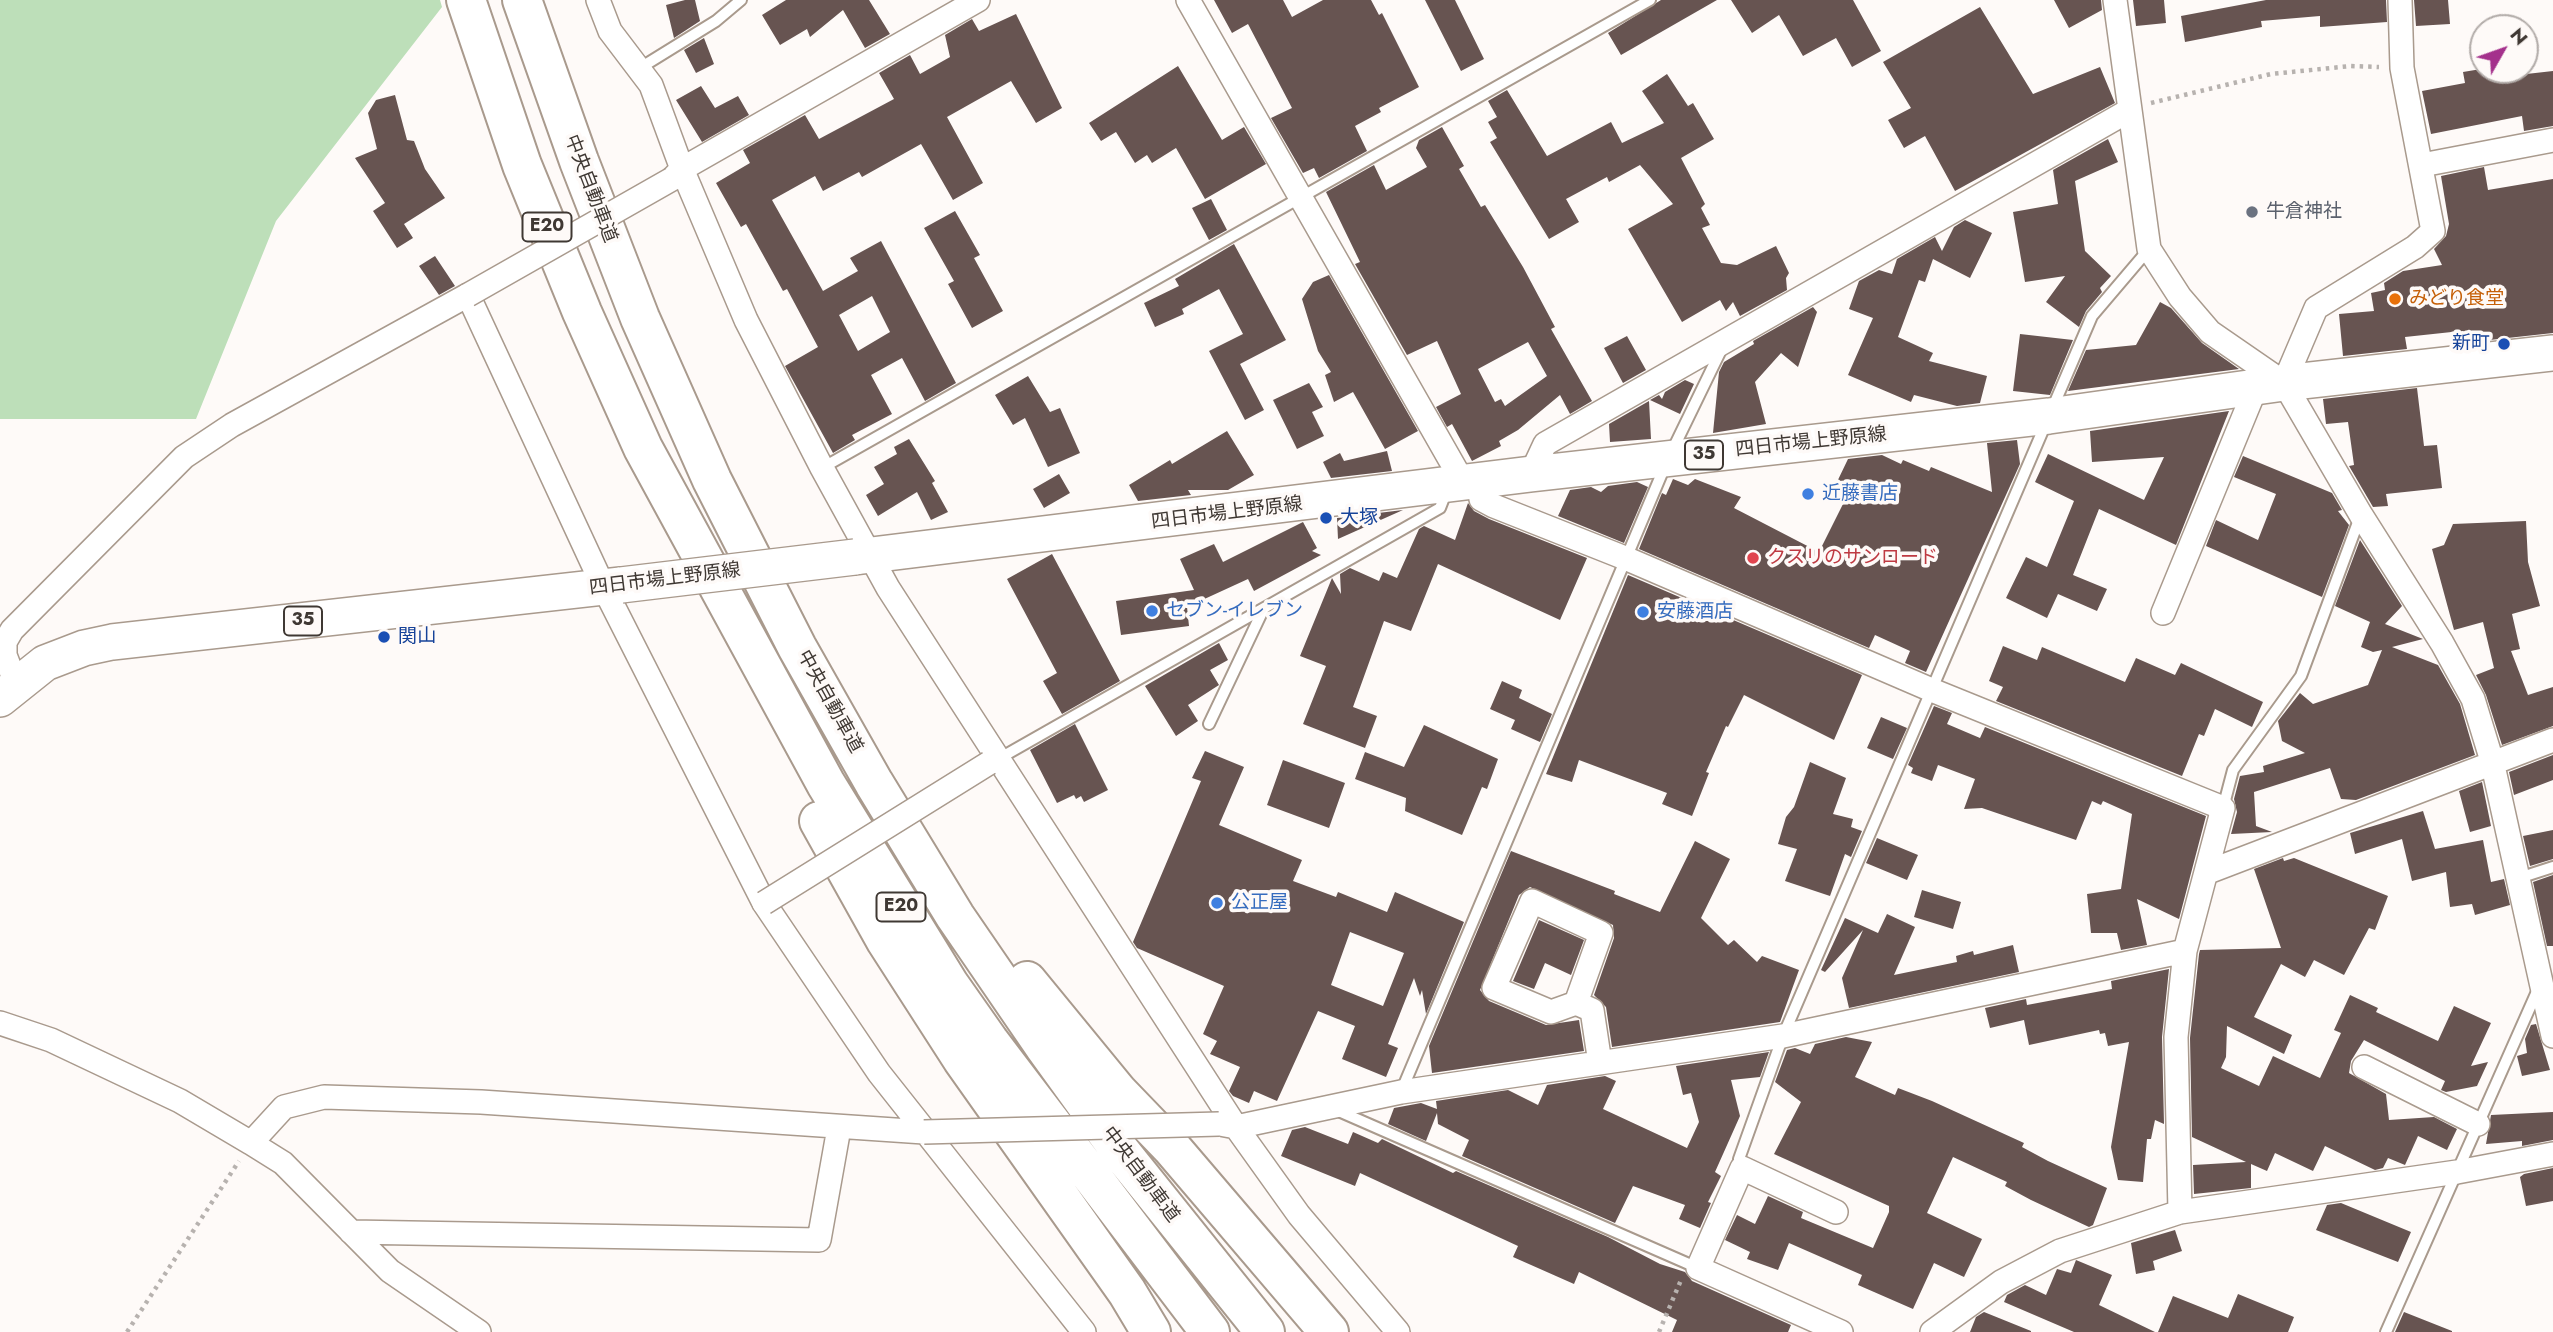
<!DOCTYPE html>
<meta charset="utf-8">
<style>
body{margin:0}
#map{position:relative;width:2553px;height:1332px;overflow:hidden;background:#fefaf8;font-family:Jost,sans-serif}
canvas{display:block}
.north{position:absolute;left:2469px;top:14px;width:70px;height:70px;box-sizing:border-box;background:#fefaf8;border:2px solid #b2aca9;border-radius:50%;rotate:50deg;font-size:19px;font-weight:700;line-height:28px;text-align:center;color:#3f3833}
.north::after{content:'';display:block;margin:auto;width:24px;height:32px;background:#a4318c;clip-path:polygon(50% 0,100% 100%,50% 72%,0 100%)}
</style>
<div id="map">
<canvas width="2553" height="1332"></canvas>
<div class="north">N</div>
</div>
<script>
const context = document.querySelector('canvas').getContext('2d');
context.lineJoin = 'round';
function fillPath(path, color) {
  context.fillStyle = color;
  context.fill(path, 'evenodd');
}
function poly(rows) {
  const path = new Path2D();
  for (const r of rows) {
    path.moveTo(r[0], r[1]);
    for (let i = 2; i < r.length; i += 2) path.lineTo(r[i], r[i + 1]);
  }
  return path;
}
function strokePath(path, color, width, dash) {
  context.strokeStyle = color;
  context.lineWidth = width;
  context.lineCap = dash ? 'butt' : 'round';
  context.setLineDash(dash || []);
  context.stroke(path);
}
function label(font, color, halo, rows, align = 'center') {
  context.font = font + ' Jost,"Noto Sans JP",sans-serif';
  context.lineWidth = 7;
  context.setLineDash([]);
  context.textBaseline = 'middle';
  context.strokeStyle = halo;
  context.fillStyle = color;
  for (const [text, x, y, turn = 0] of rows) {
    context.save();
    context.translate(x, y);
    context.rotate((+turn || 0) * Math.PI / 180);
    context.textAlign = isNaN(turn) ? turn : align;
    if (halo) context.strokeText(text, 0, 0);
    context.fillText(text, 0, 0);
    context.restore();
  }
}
const green = poly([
 [0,0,440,0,442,7,276,221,196,419,0,419]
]);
const building = poly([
 [685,0,695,0,700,21,674,38,666,5],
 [786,0,869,0,890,34,865,48,843,10,810,37,807,29,780,45,762,15],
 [1214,0,1283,0,1292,17,1323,0,1371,0,1379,15,1382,13,1419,87,1379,108,1381,112,1355,126,1367,151,1319,178,1314,168,1303,173,1271,118,1292,108,1248,24,1232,33],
 [1425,0,1455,0,1484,59,1461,71],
 [1661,0,1717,0,1621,55,1608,33],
 [1731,0,1853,0,1881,51,1852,67,1836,38,1803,56,1779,15,1752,33],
 [2054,0,2101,0,2102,10,2069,28],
 [2133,0,2164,0,2166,23,2136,26],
 [2266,0,2386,0,2387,22,2320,27,2320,16,2261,21,2262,27,2185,42,2181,16],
 [2414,0,2448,0,2450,24,2416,26],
 [1980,7,2033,94,2100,67,2115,103,1955,191,1925,136,1904,148,1888,120,1911,108,1883,62],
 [1016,14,1062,108,1036,123,1011,81,947,117,983,183,953,200,921,144,862,177,859,172,823,191,815,176,772,200,823,291,858,271,850,258,881,241,956,383,925,401,902,358,871,375,892,414,852,435,855,440,833,453,785,366,818,347,787,289,783,291,746,224,741,227,716,183,750,163,743,150,805,115,819,139,894,99,879,73,910,55,920,74,950,57,945,35,972,19,979,31],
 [872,296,890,332,858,351,839,315],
 [704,38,714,64,696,73,684,50],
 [1178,66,1222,140,1244,127,1266,164,1205,199,1176,148,1152,163,1147,155,1135,163,1116,132,1101,141,1089,123],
 [2475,70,2490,70,2491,78,2553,71,2553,126,2524,131,2522,116,2431,134,2422,91,2465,83,2463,72],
 [1667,74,1688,106,1693,103,1714,139,1681,158,1705,204,1701,208,1710,225,1702,228,1721,263,1737,265,1776,246,1789,273,1786,278,1787,290,1740,316,1733,302,1726,311,1720,300,1682,322,1628,229,1673,204,1640,165,1609,182,1607,177,1566,199,1579,222,1549,239,1490,142,1497,138,1488,122,1497,117,1488,101,1507,90,1547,156,1611,122,1622,143,1664,123,1642,91],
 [701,86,715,108,738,96,749,115,702,142,676,100],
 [395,95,407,140,414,141,425,169,445,198,404,224,413,238,397,248,373,211,385,203,355,158,377,149,368,113,376,100],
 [1442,127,1464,166,1459,169,1481,207,1485,205,1523,267,1555,327,1551,329,1592,401,1570,414,1560,395,1518,430,1499,441,1501,446,1472,461,1452,424,1447,427,1436,407,1461,394,1437,341,1407,355,1355,264,1360,262,1326,192,1374,165,1386,190,1427,167,1416,148,1419,140],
 [1528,342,1547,376,1505,406,1501,399,1495,402,1478,369],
 [2108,139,2118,162,2075,181,2085,251,2111,276,2100,288,2102,292,2086,311,2079,327,2046,302,2065,276,2025,282,2013,212,2058,204,2053,170],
 [2484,167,2488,190,2553,179,2553,333,2462,343,2461,331,2405,337,2407,349,2343,356,2339,314,2374,311,2371,293,2385,290,2384,283,2403,271,2442,265,2434,249,2446,236,2449,224,2441,176],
 [1211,199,1227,230,1209,240,1192,208],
 [955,211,980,255,974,258,1003,311,972,328,948,284,954,281,924,228],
 [1965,220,1992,233,1970,278,1933,259,1925,282,1919,280,1898,337,1933,353,1929,361,1987,376,1980,403,1957,406,1914,395,1911,402,1848,375,1873,318,1849,309,1859,281,1879,270,1892,274,1897,259,1935,237,1942,251,1954,227],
 [1234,244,1286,340,1240,364,1264,410,1245,420,1209,351,1243,334,1219,289,1182,309,1184,314,1155,327,1144,303,1179,286,1175,279],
 [435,256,455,286,439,295,419,266],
 [1329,275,1418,431,1385,449,1353,392,1334,402,1325,375,1331,372,1318,351,1302,299,1313,282],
 [2160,302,2171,308,2202,343,2239,369,2068,391,2086,350,2136,345],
 [1813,307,1817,312,1798,367,1781,353,1755,382,1766,424,1713,433,1719,372,1724,362,1754,344,1753,341],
 [2020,334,2073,340,2050,395,2013,391],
 [1627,336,1646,370,1623,383,1604,348],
 [1028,376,1050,412,1060,408,1080,453,1048,467,1025,418,1013,425,995,395],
 [1685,380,1694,384,1680,414,1650,400,1659,395,1662,399,1665,392],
 [1309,383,1323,407,1312,412,1324,436,1297,449,1273,400],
 [2417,388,2424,446,2437,445,2442,488,2386,494,2388,506,2373,507,2349,466,2354,465,2348,422,2326,424,2323,399],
 [1649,401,1651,439,1610,442,1609,424],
 [2229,411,2176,545,2099,509,2073,575,2107,589,2097,611,2058,594,2047,618,2006,598,2026,557,2047,567,2074,501,2035,482,2048,454,2144,500,2164,457,2092,462,2090,431],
 [1227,431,1254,475,1228,490,1188,490,1191,495,1138,501,1129,485,1170,460,1172,464],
 [909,439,935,481,932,483,948,512,931,520,917,492,878,516,866,495,884,484,874,467,897,454,894,447],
 [2017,440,2020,464,1926,672,1905,663,1910,651,1875,635,1869,648,1639,549,1662,493,1666,495,1673,479,1688,485,1695,479,1741,497,1734,508,1819,552,1850,490,1836,484,1848,459,1882,455,1901,464,1903,460,1929,471,1931,467,1992,492,1987,443],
 [1387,451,1392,471,1331,478,1323,462,1340,453,1344,461],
 [2243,456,2332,493,2342,510,2338,511,2349,525,2322,597,2206,546,2216,520,2258,540,2276,494,2234,477],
 [1059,474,1070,493,1044,508,1033,489],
 [1637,482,1648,487,1624,543,1558,516,1570,490,1591,487,1601,492,1608,486],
 [1468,503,1474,511,1489,519,1587,558,1560,620,1438,564,1411,631,1384,621,1353,707,1377,716,1365,748,1303,724,1326,666,1300,656,1332,578,1341,594,1340,574,1350,568,1379,581,1383,572,1397,578,1419,529,1424,526,1455,540],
 [1403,510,1338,539,1337,518],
 [2526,521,2528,562,2540,606,2512,614,2520,649,2511,651,2528,695,2553,687,2553,726,2502,745,2486,695,2476,675,2494,668,2483,622,2454,630,2432,549,2444,545,2453,524],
 [1303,522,1317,548,1312,551,1321,555,1254,591,1248,579,1187,607,1189,626,1121,635,1116,601,1194,590,1180,559,1214,544,1223,562],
 [2360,540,2402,606,2385,624,2423,639,2392,647,2438,665,2460,704,2475,755,2356,800,2341,799,2330,768,2254,792,2256,826,2272,832,2231,834,2237,812,2234,799,2240,776,2264,772,2263,766,2305,753,2282,741,2278,721,2300,693,2313,704,2368,685,2382,650,2373,652,2361,647,2370,622,2335,606],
 [1052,554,1120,681,1062,714,1043,681,1057,673,1007,579],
 [1628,575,1862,675,1834,740,1744,695,1728,727,1726,726,1706,772,1709,773,1692,816,1662,804,1667,793,1579,760,1572,782,1546,774],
 [1219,643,1228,660,1210,670,1219,685,1188,705,1198,721,1176,736,1145,686],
 [2003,646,2037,660,2042,647,2125,682,2136,658,2175,675,2181,663,2263,702,2252,727,2215,709,2204,736,2199,734,2182,776,1996,701,2003,687,1989,681],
 [1502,681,1522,690,1519,698,1552,714,1540,742,1511,729,1515,720,1490,709],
 [1934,706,1952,713,1947,724,1980,738,1985,727,2206,816,2179,919,2137,899,2147,945,2121,950,2117,933,2091,933,2087,894,2121,889,2132,814,2103,801,2101,805,2092,801,2076,840,1982,808,1964,809,1975,779,1938,765,1932,781,1911,773,1913,768,1908,765],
 [1881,717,1907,728,1893,759,1867,748],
 [1075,724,1108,790,1084,802,1081,796,1076,799,1074,795,1057,803,1030,750],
 [1424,725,1498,759,1487,789,1482,787,1462,835,1405,811,1406,798,1355,779,1365,752,1404,767],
 [1205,751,1244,767,1219,825,1302,860,1293,881,1336,897,1338,892,1387,912,1395,892,1464,922,1426,1014,1422,990,1420,996,1414,978,1388,1044,1398,1048,1386,1077,1342,1059,1355,1026,1318,1011,1277,1101,1254,1091,1249,1103,1233,1096,1229,1091,1240,1067,1210,1054,1217,1041,1203,1034,1224,986,1137,948,1133,942,1201,781,1192,778],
 [1350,932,1404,953,1383,1006,1331,985],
 [2553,755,2553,780,2514,795,2509,772],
 [1283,760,1345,783,1329,828,1267,805],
 [1810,762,1846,778,1833,814,1853,819,1851,827,1862,831,1851,857,1845,854,1830,896,1785,881,1797,849,1778,844,1786,817,1794,807],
 [2482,782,2491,826,2470,832,2459,791],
 [2423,811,2435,849,2483,840,2491,882,2504,879,2510,905,2475,915,2472,904,2450,907,2446,872,2412,881,2402,839,2355,854,2350,833],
 [2553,830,2553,859,2530,866,2523,836],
 [1877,838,1918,855,1907,880,1866,863],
 [1695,841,1730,859,1701,918,1728,945,1734,940,1757,962,1762,956,1799,970,1780,1022,1612,1047,1606,1007,1594,995,1614,938,1613,925,1530,887,1519,895,1480,990,1489,1001,1546,1025,1579,1020,1584,1051,1432,1073,1429,1046,1511,851,1615,891,1614,894,1660,912],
 [2283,858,2284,861,2294,858,2388,896,2375,930,2369,928,2344,975,2314,960,2305,977,2281,964,2254,1017,2292,1035,2284,1054,2227,1026,2226,1057,2221,1068,2259,1086,2273,1056,2320,1078,2341,1033,2334,1030,2350,995,2378,1008,2376,1012,2438,1041,2454,1006,2491,1023,2471,1066,2488,1062,2477,1086,2446,1092,2441,1090,2445,1081,2364,1040,2351,1061,2349,1073,2386,1094,2389,1120,2434,1117,2457,1129,2447,1150,2418,1136,2405,1165,2388,1158,2383,1168,2375,1170,2325,1146,2313,1171,2275,1153,2267,1171,2251,1164,2251,1188,2194,1194,2193,1165,2246,1162,2192,1137,2190,1038,2199,954,2200,950,2281,948,2254,869],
 [2553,875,2553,946,2547,946,2533,882],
 [1922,890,1961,902,1953,929,1914,917],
 [1887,914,1915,927,1894,975,1957,962,1956,956,1973,951,1974,955,2013,945,2019,972,1849,1008,1842,978,1863,930,1825,972,1821,970,1845,918,1878,933],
 [1539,920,1584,940,1571,975,1545,963,1534,989,1513,981],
 [2169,969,2162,1037,2164,1124,2155,1120,2151,1139,2147,1139,2143,1182,2118,1180,2111,1147,2129,1042,2108,1046,2105,1033,2100,1034,2099,1030,2029,1045,2024,1020,1990,1028,1985,1008,2026,999,2027,1005,2112,989,2111,981],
 [2536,1024,2550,1070,2522,1076,2517,1056,2527,1053,2525,1039,2531,1025],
 [1846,1037,1872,1042,1855,1077,1895,1095,1898,1088,1932,1101,2024,1143,2022,1147,2048,1161,2107,1188,2093,1225,2089,1227,2031,1200,2005,1186,2007,1182,1953,1157,1927,1213,1982,1239,1964,1277,1934,1263,1913,1309,1858,1285,1862,1275,1789,1243,1778,1270,1747,1259,1750,1252,1725,1240,1737,1215,1755,1224,1768,1196,1803,1212,1801,1218,1873,1248,1889,1212,1889,1206,1774,1154,1801,1102,1775,1082,1787,1050,1795,1048,1810,1054,1815,1044],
 [1769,1052,1760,1077,1731,1080,1740,1116,1715,1172,1721,1176,1708,1202,1711,1203,1700,1228,1679,1219,1685,1205,1633,1186,1615,1223,1462,1156,1469,1140,1438,1124,1437,1113,1426,1141,1388,1124,1394,1108,1421,1103,1437,1109,1436,1101,1508,1090,1538,1105,1547,1085,1605,1076,1616,1081,1603,1109,1687,1148,1699,1122,1691,1093,1683,1095,1676,1066],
 [2553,1112,2553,1140,2522,1146,2522,1141,2486,1144,2491,1115],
 [1305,1127,1348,1144,1353,1132,1378,1143,1382,1139,1453,1173,1456,1171,1608,1237,1660,1264,1685,1272,1692,1281,1791,1325,1788,1332,1672,1332,1677,1320,1579,1272,1574,1284,1513,1257,1518,1246,1360,1173,1355,1186,1281,1156,1292,1130],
 [2553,1168,2553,1201,2526,1206,2520,1177,2524,1174],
 [2341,1203,2411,1232,2398,1262,2316,1230,2327,1205],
 [2175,1230,2182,1251,2153,1261,2155,1270,2136,1274,2131,1243],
 [2076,1260,2112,1275,2099,1305,2155,1332,2074,1332,2004,1302,2007,1295,2025,1285,2046,1295,2057,1269,2071,1273],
 [2238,1294,2294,1317,2288,1332,2158,1332,2173,1296,2228,1318],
 [1984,1312,2031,1331,2031,1332,1970,1332,1976,1317],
 [2404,1312,2452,1331,2452,1332,2395,1332]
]);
const path = poly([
 [2151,103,2271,74,2351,66,2379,67],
 [127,1332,239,1161],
 [1659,1332,1681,1280]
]);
const lane = poly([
 [640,68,716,21,741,0],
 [1672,451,1723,346],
 [822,468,1650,0],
 [1209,724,1264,608],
 [1000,758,1440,508,1447,490],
 [2223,808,2233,770,2301,676,2360,517],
 [2519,878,2553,867],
 [1401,1092,1665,466],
 [1334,1109,1698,1268],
 [1742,1168,1739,1159,1783,1036,2092,316,2149,249],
 [2386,1332,2539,987]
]);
const street = poly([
 [598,0,610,31,651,85,682,169,746,320,822,468,888,588,1236,1127,1299,1215,1398,1332],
 [1188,0,1464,484],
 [2115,0,2149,249,2180,297,2210,332,2284,383,2361,515,2442,643,2473,699,2492,761,2553,1036],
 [2422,165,2553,140],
 [673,178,682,169,978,0],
 [2284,383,2316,308,2415,247,2433,231,2402,68,2400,0],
 [1531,474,1545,444,2130,110],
 [1478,482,1481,499,1494,506,1625,558,1934,691,2223,808,2185,951,2176,1037,2180,1212],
 [2163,613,2256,387],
 [16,684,5,655,5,642,12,630,184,457,232,425,468,295,604,588,764,903,879,1073,1084,1332],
 [2208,872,2553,740],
 [1576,1003,1601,933,1532,901,1494,988,1551,1012,1576,1003,1592,1010,1600,1063],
 [0,1023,51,1040,180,1101,251,1143,283,1163,390,1271,479,1332],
 [2364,1067,2478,1124],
 [1225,1125,1236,1127,1401,1092,1783,1036,2185,951],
 [251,1143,284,1107,324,1097,481,1102,924,1132],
 [1836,1212,1742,1168,1698,1268,1841,1332],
 [351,1232,819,1240,839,1128],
 [1932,1332,2001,1282,2060,1251,2180,1212,2457,1172,2553,1154]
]);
const primary = poly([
 [855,557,1531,474,2049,416,2284,383,2553,353],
 [0,699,45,663,84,648,112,642,621,585]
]);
const highway = poly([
 [466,0,522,165,582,312,643,448,826,784,949,984,989,1041,1210,1332],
 [522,0,579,161,640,318,712,480,797,647,874,783,955,916,1044,1046,1120,1151,1265,1332],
 [819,821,886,941,962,1059,1127,1292,1151,1332],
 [1027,981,1118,1092,1171,1147,1329,1332]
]);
const streetBridge = poly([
 [468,295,672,179],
 [764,903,989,763],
 [924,1132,1219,1124]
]);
const primaryBridge = poly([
 [621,585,855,557]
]);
const markers = [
 [2252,212,7,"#6b7280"],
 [2395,299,7,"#e8710a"],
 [2504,344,7,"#1a4fb4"],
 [1808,494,7,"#3f7fe0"],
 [1326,518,7,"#1a4fb4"],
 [1753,558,7,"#e0444e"],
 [1152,611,7,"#3f7fe0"],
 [1643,612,7,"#3f7fe0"],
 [384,637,7,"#1a4fb4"],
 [1217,903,7,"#3f7fe0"]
];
const shields = [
 [547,227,49],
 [1704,455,38],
 [303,621,38],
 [901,907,49]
];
const shieldNames = [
 ["E20",547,227],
 ["35",1704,455],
 ["35",303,621],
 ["E20",901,907]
];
const streetNames = [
 ["中央自動車道",590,189,69],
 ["四日市場上野原線",1811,443,-6],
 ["四日市場上野原線",1227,514,-7],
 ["四日市場上野原線",665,580,-7],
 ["中央自動車道",829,702,61],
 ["中央自動車道",1140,1175,53]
];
const worshipNames = [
 ["牛倉神社",2266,212]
];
const foodNames = [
 ["みどり食堂",2409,299]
];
const transitNames = [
 ["新町",2490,344,"right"],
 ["大塚",1340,518],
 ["関山",398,637]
];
const shopNames = [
 ["近藤書店",1822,494],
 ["セブン-イレブン",1166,611],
 ["安藤酒店",1657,612],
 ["公正屋",1231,903]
];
const healthNames = [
 ["クスリのサンロード",1767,558]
];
fillPath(green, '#bddfb9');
fillPath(building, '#675451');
strokePath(lane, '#a99a8d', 14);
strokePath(street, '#a99a8d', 26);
strokePath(primary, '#a99a8d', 38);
strokePath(highway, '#a99a8d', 42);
strokePath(path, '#b7b2af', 4.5, [3.5, 5]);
strokePath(lane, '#fff', 10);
strokePath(street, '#fff', 23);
strokePath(primary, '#fff', 35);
strokePath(highway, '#fff', 38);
strokePath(streetBridge, '#a99a8d', 26, []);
strokePath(primaryBridge, '#a99a8d', 38, []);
strokePath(streetBridge, '#fff', 23);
strokePath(primaryBridge, '#fff', 35);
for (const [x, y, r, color] of markers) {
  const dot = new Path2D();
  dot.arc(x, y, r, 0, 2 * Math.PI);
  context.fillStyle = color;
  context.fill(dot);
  strokePath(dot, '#fefaf8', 2.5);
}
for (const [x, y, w] of shields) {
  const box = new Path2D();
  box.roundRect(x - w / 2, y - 14.5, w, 29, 5);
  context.fillStyle = '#fefaf8';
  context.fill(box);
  strokePath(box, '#3f3833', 2);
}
label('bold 18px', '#3f3833', null, shieldNames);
label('19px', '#3f3833', '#fefaf8', streetNames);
label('19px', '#5b616d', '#fefaf8', worshipNames, 'left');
label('19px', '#c56008', '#fefaf8', foodNames, 'left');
label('19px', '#164399', '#fefaf8', transitNames, 'left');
label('19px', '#366cbe', '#fefaf8', shopNames, 'left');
label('19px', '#be3a42', '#fefaf8', healthNames, 'left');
</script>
